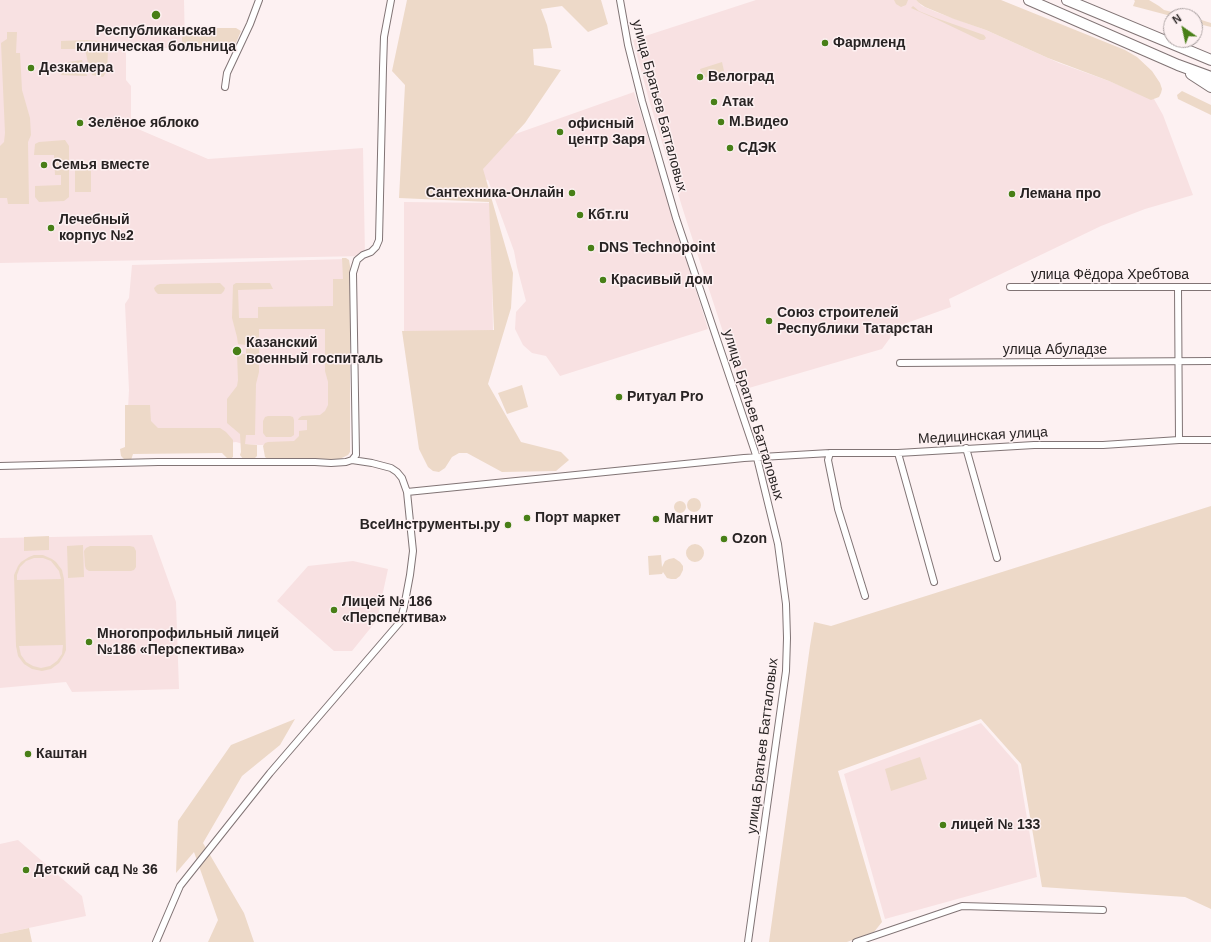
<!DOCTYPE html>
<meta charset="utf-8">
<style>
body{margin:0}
#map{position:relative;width:1211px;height:942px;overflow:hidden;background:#fdf1f2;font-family:Helvetica,sans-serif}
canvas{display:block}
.north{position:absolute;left:1163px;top:8px;width:40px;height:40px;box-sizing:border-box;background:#fdf1f2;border:1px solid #a89f9f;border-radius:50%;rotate:326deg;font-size:11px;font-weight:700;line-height:16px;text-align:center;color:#282323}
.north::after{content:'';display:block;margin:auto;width:14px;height:18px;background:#487f17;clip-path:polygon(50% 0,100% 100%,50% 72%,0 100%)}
</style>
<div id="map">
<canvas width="1211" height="942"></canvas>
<div class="north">N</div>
</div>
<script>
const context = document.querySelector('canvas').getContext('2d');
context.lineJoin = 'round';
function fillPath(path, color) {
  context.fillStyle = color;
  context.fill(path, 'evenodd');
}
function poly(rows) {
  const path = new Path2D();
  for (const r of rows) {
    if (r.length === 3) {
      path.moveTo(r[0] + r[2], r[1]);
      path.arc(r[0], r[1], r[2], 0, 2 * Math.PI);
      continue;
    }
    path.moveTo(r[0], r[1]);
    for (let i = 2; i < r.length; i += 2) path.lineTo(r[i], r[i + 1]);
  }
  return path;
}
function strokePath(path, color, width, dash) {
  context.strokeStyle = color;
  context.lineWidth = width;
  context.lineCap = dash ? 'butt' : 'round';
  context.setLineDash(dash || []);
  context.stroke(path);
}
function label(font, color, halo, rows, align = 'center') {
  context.font = font + ' Helvetica,sans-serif';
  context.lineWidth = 3;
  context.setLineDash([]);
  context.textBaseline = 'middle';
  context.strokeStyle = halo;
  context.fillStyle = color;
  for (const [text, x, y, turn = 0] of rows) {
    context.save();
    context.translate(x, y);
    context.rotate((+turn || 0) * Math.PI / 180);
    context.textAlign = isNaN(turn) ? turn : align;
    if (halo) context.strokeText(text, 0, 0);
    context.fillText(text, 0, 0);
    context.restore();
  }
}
const built = poly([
 [0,0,184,0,185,48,126,48,126,80,131,86,131,126,208,159,363,148,365,256,0,263],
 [756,0,916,0,922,6,936,12,986,30,1059,63,1109,81,1151,99,1154,99,1163,115,1193,195,1145,209,1101,226,949,299,951,307,893,328,890,338,882,349,742,390,684,213,649,100,633,40],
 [634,92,708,329,560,376,546,356,532,353,523,345,515,329,516,312,526,301,517,267,514,251,488,180,481,179,473,149],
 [404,202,491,203,493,333,404,332],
 [346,259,335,444,260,445,243,444,236,442,211,445,126,446,129,390,125,304,129,298,132,265],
 [152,535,176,602,179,689,72,692,66,682,0,688,0,538],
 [353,561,388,569,377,620,352,651,334,651,277,601,308,566],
 [981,723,1018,765,1037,877,885,919,844,774],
 [18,840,82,896,86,916,0,934,0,844]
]);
const green = poly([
 [407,0,601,0,608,24,588,32,562,6,541,9,547,25,552,48,533,49,534,65,561,70,525,123,483,169,513,273,511,308,488,384,521,442,561,452,569,460,556,471,502,472,467,453,459,453,452,457,445,468,439,472,433,471,428,467,419,449,402,331,494,330,489,202,399,198,405,85,392,71],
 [894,0,908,0,906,5,901,7,896,4],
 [916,0,1001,0,1125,50,1137,57,1152,71,1160,83,1162,89,1161,93,1159,97,1151,100,1109,81,1048,58,986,30,954,19,925,7,919,3],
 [1134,0,1149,0,1159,6,1164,10,1188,16,1171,16,1133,6,1135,1],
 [913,6,919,11,936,18,984,35,986,38,984,40,980,40,936,19,911,8],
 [1195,18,1211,23,1211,27,1195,23],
 [182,28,236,28,241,31,233,50,182,52],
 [7,32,17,32,16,53,20,53,22,90,30,118,31,135,28,142,29,204,8,204,7,198,0,198,0,146,4,142,5,133,1,43,7,39],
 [87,40,100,41,107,43,108,51,107,71,103,77,92,75,88,63,85,49,61,49,61,41],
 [82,60,87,76,61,75,68,62],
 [722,62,724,71,703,78,700,69],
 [1182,91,1211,105,1211,115,1178,99,1177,95],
 [65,140,69,146,69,197,64,201,39,202,35,197,35,186,61,185,61,175,55,175,54,155,34,155,35,144,39,142],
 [75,165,91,165,91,192,75,192],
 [342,258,346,258,349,260,350,266,350,452,348,455,344,457,339,459,268,459,265,457,263,446,265,443,268,442,294,441,299,436,299,431,307,430,307,420,298,420,299,418,302,416,320,415,325,411,328,405,328,382,325,371,325,329,259,329,259,372,256,384,255,435,246,435,245,444,257,445,257,456,255,458,252,459,243,459,240,455,241,452,240,434,227,423,227,399,237,386,238,380,237,354,246,354,246,345,238,344,237,337,232,318,233,285,236,283,270,283,273,289,238,290,239,318,258,318,258,307,333,306,333,279,343,279],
 [220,283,225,288,224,291,221,294,158,294,155,291,154,288,157,285,160,284],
 [522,385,528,407,507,414,498,393],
 [125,405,150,405,151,421,158,428,220,428,226,432,233,440,233,457,229,460,222,453,133,454,131,460,124,459,121,456,120,449,125,447],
 [268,416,290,416,293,417,294,420,294,435,291,437,266,437,263,433,263,421,265,417],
 [694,505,7],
 [680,507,6],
 [1211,506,1211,909,1185,897,1042,887,1021,764,981,719,838,771,882,922,874,932,847,942,769,942,810,646,814,622,831,626],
 [49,536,49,550,24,551,24,537],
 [695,553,9],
 [83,545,84,577,68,578,67,546],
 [90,546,130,546,134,547,136,551,136,567,134,570,131,571,89,571,86,569,85,566,84,551,86,548],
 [34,555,43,555,52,559,56,562,62,570,64,579,66,650,64,655,59,663,51,669,42,671,32,669,24,664,18,656,16,646,14,575,18,566,21,562,29,557],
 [34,558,43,558,51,561,59,571,61,579,17,580,17,575,20,567,26,561],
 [63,645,62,654,57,661,50,666,41,668,33,666,26,662,21,655,19,646],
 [661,555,662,567,665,561,669,559,674,558,680,562,683,566,683,570,680,576,676,579,671,579,667,578,663,572,662,574,649,575,648,556],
 [295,719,280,745,242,776,203,843,244,913,254,942,208,942,218,920,194,852,176,873,178,821,231,745],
 [920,757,927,779,891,791,885,769],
 [29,928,32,942,0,942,0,934]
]);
const street = poly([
 [620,0,628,45,642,101,676,218,757,458,778,544,786,604,787,638,786,671,748,942],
 [225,87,227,73,250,24,259,0],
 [1010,287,1211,287],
 [1178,288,1179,440],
 [900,363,1211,361],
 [966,448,997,558],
 [830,453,828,460,838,509,865,596],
 [898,453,934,582],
 [352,460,356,455,353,273,357,260,363,255,371,252,376,247,379,240,383,68,384,37,391,0],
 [0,466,158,462,315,462,331,463,346,462,352,460,372,463,391,468,397,472,402,478,407,492,413,551,410,575,404,607,400,622,270,773,180,886,156,942],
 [407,492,744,458,830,453,898,453,1034,445,1103,445,1179,440,1211,440],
 [856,942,962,906,1103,910]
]);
const primary = poly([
 [1029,0,1178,65,1211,77],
 [1067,0,1211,60],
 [1191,74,1211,87]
]);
const markers = [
 [156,15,5,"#487f17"],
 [825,43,4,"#487f17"],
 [31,68,4,"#487f17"],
 [700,77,4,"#487f17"],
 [714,102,4,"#487f17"],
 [721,122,4,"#487f17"],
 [80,123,4,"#487f17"],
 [560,132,4,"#487f17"],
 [730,148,4,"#487f17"],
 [44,165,4,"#487f17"],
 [572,193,4,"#487f17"],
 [1012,194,4,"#487f17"],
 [580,215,4,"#487f17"],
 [51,228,4,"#487f17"],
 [591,248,4,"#487f17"],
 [603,280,4,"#487f17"],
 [769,321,4,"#487f17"],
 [237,351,5,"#487f17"],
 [619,397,4,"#487f17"],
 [527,518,4,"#487f17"],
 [656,519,4,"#487f17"],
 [508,525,4,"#487f17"],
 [724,539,4,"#487f17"],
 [334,610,4,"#487f17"],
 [89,642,4,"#487f17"],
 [28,754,4,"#487f17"],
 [943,825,4,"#487f17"],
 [26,870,4,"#487f17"]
];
const poiNames = [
 ["Республиканская",156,31,"center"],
 ["клиническая больница",156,47,"center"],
 ["Фармленд",833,43],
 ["Дезкамера",39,68],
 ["Велоград",708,77],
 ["Атак",722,102],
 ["М.Видео",729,122],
 ["Зелёное яблоко",88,123],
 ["офисный",568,124],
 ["центр Заря",568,140],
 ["СДЭК",738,148],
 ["Семья вместе",52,165],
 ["Сантехника-Онлайн",564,193,"right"],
 ["Лемана про",1020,194],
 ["Кбт.ru",588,215],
 ["Лечебный",59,220],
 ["корпус №2",59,236],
 ["DNS Technopoint",599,248],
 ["Красивый дом",611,280],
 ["Союз строителей",777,313],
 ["Республики Татарстан",777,329],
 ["Казанский",246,343],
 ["военный госпиталь",246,359],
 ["Ритуал Pro",627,397],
 ["Порт маркет",535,518],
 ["Магнит",664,519],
 ["ВсеИнструменты.ру",500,525,"right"],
 ["Ozon",732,539],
 ["Лицей № 186",342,602],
 ["«Перспектива»",342,618],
 ["Многопрофильный лицей",97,634],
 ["№186 «Перспектива»",97,650],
 ["Каштан",36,754],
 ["лицей № 133",951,825],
 ["Детский сад № 36",34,870]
];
const streetNames = [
 ["улица Братьев Батталовых",659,106,75],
 ["улица Фёдора Хребтова",1110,275],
 ["улица Абуладзе",1055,350],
 ["улица Братьев Батталовых",753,415,73],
 ["Медицинская улица",983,436,-3],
 ["улица Братьев Батталовых",763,746,-83]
];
fillPath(built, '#f8e1e2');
fillPath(green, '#edd9c8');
strokePath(street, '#817475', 8);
strokePath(primary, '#817475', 12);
strokePath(street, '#fff', 6);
strokePath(primary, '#fff', 10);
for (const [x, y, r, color] of markers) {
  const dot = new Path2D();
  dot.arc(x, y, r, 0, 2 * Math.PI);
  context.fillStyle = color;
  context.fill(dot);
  strokePath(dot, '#fdf1f2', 1.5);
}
label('bold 14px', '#282323', '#fdf1f2', poiNames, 'left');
label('14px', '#282323', '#fdf1f2', streetNames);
</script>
